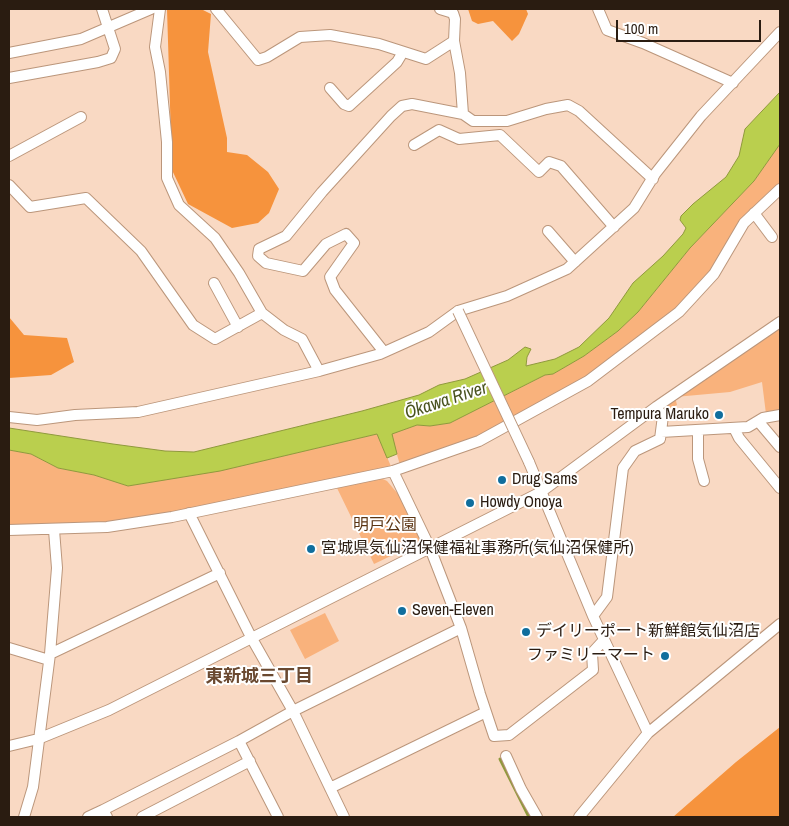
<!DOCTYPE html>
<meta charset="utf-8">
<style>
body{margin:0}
#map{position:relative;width:789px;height:826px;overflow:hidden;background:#f9d9c3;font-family:"Archivo Narrow",sans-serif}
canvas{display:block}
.frame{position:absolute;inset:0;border:10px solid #2a1c11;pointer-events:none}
.scale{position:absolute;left:616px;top:20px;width:145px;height:22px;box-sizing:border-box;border:2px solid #2a1c11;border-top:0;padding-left:6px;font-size:15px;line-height:18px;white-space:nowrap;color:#2a1c11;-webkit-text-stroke:4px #fff;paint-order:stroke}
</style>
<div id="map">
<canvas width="789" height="826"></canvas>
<div class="frame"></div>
<div class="scale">100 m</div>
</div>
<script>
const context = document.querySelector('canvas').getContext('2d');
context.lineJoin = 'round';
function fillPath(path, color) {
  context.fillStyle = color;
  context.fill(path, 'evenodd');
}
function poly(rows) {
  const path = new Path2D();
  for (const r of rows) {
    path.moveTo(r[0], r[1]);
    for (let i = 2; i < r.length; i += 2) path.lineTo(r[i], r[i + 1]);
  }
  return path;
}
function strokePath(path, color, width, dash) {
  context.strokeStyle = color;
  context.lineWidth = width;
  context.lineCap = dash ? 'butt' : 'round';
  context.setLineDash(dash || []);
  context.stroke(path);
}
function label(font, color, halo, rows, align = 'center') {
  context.font = font + ' "Archivo Narrow","Noto Sans JP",sans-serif';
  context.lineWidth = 4;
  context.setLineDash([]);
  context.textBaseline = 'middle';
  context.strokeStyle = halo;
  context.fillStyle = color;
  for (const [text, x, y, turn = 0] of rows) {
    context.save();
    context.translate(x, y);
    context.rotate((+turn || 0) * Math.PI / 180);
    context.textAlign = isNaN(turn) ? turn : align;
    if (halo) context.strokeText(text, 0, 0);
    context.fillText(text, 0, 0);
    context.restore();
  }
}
const green = poly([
 [780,144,780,189,744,223,711,277,679,312,588,381,479,441,400,465,391,434,417,425,430,426,450,423,545,375,553,374,584,356,618,331,638,312,690,248,754,181],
 [780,325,780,410,766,414,762,382,730,392,675,397,677,405,666,410,662,406],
 [377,434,393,471,102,525,9,526,9,450,31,454,58,468,95,475,128,486,223,470],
 [381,478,387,481,398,494,422,541,374,564,337,488],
 [325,613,339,641,305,659,290,630]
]);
const forest = poly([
 [167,9,201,9,211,14,208,52,227,138,227,152,247,155,268,172,279,189,269,213,258,223,232,228,188,204,172,170],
 [468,9,526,9,528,14,519,34,512,41,493,21,478,24,472,21],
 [9,317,24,335,67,338,74,362,51,375,9,378],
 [780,727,780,817,673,817,736,762]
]);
const water = poly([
 [780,92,780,144,754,181,690,248,638,312,618,331,584,356,553,374,545,375,450,423,430,426,417,425,392,434,397,454,387,458,377,434,220,471,128,486,94,475,58,468,31,454,9,450,9,428,113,444,165,451,194,452,362,411,419,395,439,385,465,379,508,360,525,347,531,349,527,357,526,366,555,359,579,347,609,318,633,283,663,256,683,234,686,228,680,220,681,216,693,204,726,177,739,156,745,129,780,92]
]);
const stream = poly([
 [500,759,529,817]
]);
const minor = poly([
 [160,9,155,47,160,72,167,142,167,178,179,205,215,238,239,273,262,313],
 [216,9,258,60,267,57,300,37,330,35,379,44,426,59,454,41,455,19,453,13,440,9],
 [598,9,607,30,643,43,733,83],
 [454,41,460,73,463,114,473,121,507,121,546,109,568,105,579,111,653,179],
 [9,53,81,39,151,9],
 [9,78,98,62,111,58,115,49,102,9],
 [330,88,344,104,349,106,397,62,403,52],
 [414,145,439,130,459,139,500,135,539,172,549,162,561,166,614,227],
 [9,156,81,117],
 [9,185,30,207,86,198,141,251,193,325,215,339,262,313,284,330,302,339,319,371,380,354,429,332,458,311,507,296,567,269,634,208,655,174,701,116,780,32],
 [754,213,772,237],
 [548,231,575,262],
 [214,283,238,327],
 [384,352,335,290,330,277,354,243,346,234,326,244,303,271,266,263,258,256,259,249,286,236,322,192,391,116,402,106,412,104,463,114],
 [9,417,37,420,75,415,138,412,319,371],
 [758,421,780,447],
 [734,428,739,438,780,488],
 [698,430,698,459,704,481],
 [661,432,748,427,763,418,780,415],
 [529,462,593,616,648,733],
 [393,471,430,548,461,628,480,694,494,736,509,735,593,670,592,653,604,640],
 [189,513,251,637,293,711,344,817],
 [9,530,107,527,172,517,393,471,479,441,588,381,679,312,714,274,744,223,780,189],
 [593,616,607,597,623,468,635,451,660,439,663,416,656,407],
 [9,648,49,660],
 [50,654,220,573],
 [239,741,278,817],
 [9,746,38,739,109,710,541,492,656,407,780,322],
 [506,756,521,789,537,817],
 [330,788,486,712],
 [24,817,33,787,50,654,57,568,54,530],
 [88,817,103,810],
 [107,817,103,810,239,741,293,711,461,628],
 [142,817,250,761],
 [579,817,648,733,780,624]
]);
const minorBridge = poly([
 [458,311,529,462]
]);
const markers = [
 [719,415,5,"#106e9d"],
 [502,480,5,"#106e9d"],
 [470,503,5,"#106e9d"],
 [311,549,5,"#106e9d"],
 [402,611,5,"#106e9d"],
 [526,632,5,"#106e9d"],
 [665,656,5,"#106e9d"]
];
const poiNames = [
 ["Tempura Maruko",709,415,"right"],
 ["Drug Sams",512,480],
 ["Howdy Onoya",480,503],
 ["宮城県気仙沼保健福祉事務所(気仙沼保健所)",321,549],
 ["Seven-Eleven",412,611],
 ["デイリーポート新鮮館気仙沼店",536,632],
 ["ファミリーマート",655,656,"right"]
];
const parkNames = [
 ["明戸公園",385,526]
];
const waterNames = [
 ["Ōkawa River",446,401,-18]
];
const neighbourhoodNames = [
 ["東新城三丁目",259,677]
];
fillPath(green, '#f9b27c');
fillPath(forest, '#f6933d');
fillPath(water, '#bacf4e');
strokePath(water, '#8f993c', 1);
strokePath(stream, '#8f993c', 3);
strokePath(minor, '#bb967b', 12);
strokePath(minor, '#fff', 10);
strokePath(minorBridge, '#bb967b', 12, []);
strokePath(minorBridge, '#fff', 10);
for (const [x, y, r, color] of markers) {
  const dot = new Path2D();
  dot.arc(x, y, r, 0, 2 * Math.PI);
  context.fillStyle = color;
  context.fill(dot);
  strokePath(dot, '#fff', 2);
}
label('16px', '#2a1c11', '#fff', poiNames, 'left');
label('16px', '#5c3513', '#fff', parkNames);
label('italic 18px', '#4a5320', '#fff', waterNames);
label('bold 18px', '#6a4930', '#fff', neighbourhoodNames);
</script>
